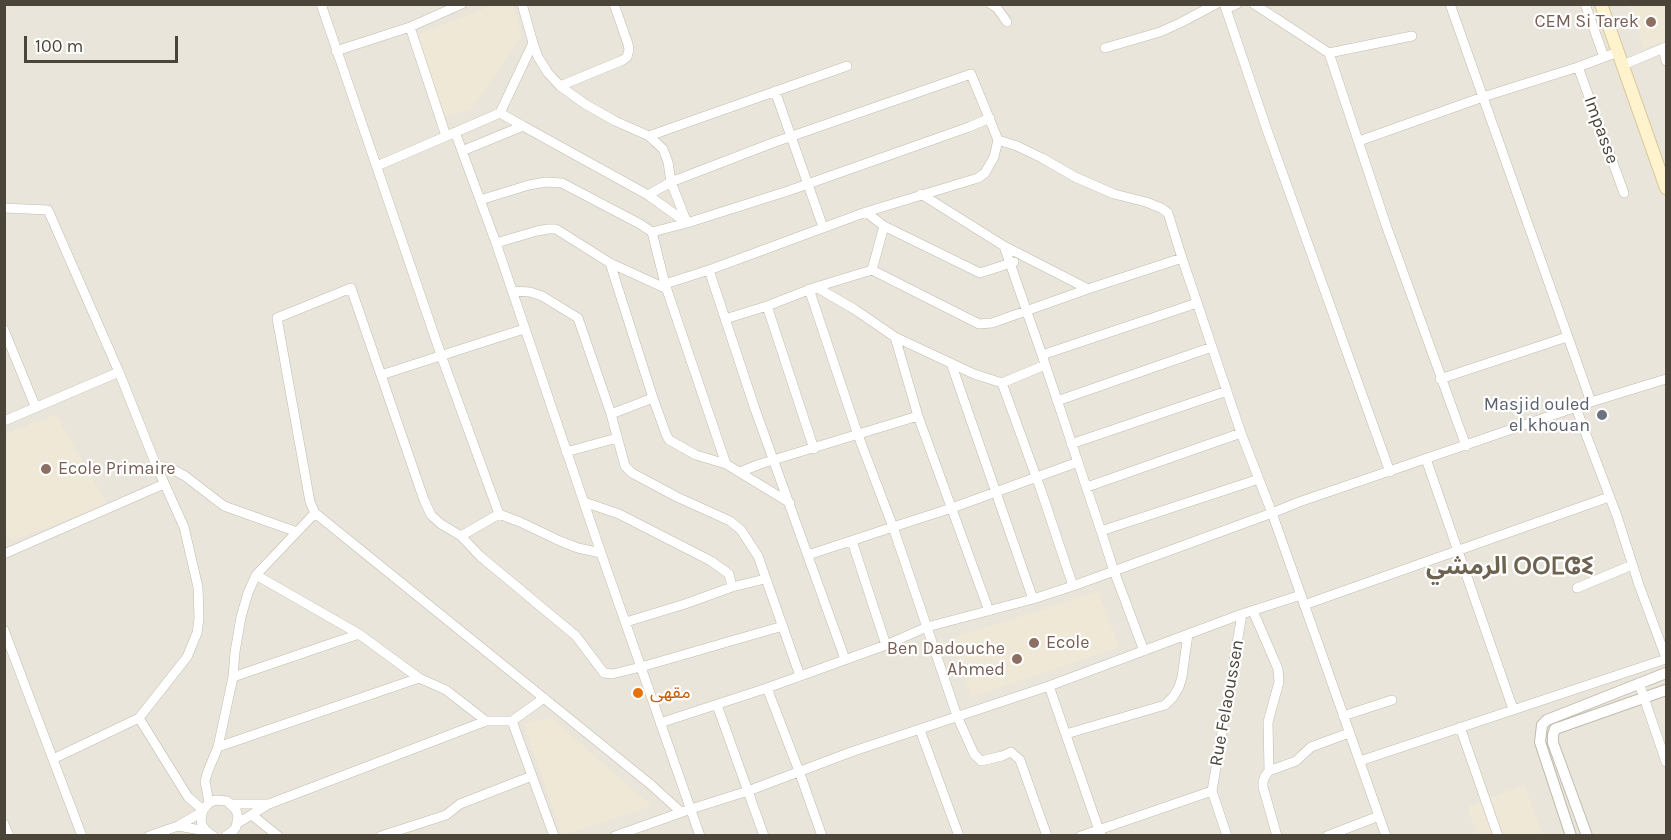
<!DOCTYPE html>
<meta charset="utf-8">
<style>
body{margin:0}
#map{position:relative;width:1671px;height:840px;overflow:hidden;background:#f6f3ec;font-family:Karla,sans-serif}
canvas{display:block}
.frame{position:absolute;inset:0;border:6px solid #4b4439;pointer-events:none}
.scale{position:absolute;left:24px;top:36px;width:154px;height:27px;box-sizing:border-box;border:3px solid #4b4439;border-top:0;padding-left:8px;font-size:18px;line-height:21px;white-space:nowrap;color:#4b4439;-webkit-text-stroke:4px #fff;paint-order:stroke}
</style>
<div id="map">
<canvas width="1671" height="840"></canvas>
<div class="frame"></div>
<div class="scale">100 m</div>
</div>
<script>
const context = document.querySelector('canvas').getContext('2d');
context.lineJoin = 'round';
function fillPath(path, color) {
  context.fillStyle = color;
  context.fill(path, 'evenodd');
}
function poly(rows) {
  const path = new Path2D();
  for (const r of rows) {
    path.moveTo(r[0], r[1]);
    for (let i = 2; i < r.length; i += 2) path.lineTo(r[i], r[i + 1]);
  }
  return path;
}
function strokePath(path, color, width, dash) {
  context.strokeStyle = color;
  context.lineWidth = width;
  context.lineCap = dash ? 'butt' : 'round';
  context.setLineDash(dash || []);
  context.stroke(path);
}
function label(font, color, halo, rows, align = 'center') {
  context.font = font + ' Karla,"Noto Sans Arabic","Noto Sans Tifinagh",sans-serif';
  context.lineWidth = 4.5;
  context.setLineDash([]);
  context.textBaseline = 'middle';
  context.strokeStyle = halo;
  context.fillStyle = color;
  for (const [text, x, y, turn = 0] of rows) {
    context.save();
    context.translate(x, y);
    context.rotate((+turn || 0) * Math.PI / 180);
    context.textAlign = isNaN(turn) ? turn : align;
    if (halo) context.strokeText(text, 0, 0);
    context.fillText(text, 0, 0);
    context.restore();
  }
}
const residential = poly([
 [5,5,1666,5,1666,835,5,835]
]);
const education = poly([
 [512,4,522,36,471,109,444,117,416,35,494,5],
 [1628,5,1666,5,1666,40,1644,48],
 [56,415,107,504,12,541,5,527,5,434],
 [1098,592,1119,647,971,697,950,639],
 [551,718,652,806,562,835,524,724],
 [1524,785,1543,835,1478,835,1467,807]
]);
const minor = poly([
 [321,4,441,355,499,514,520,522,560,541,578,548,601,553],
 [522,4,533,43,538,57,548,73,560,86,585,104,615,121,649,136,663,149,668,162,671,182,687,223],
 [991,4,997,8,1007,22],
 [1224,4,1226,9,1237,4],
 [1254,4,1329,53,1386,225,1466,446],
 [1450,4,1591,402],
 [1585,4,1604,57],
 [1226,9,1267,130,1390,472],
 [410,27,446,136],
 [1105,48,1160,32,1180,23,1216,4],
 [1663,48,1666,61],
 [336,51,410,27,462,4],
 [1329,53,1412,36],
 [1623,65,1666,47],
 [1578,67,1624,193],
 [560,86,623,60,627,57,629,50,628,44,614,4],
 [775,91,823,227],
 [500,113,523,126],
 [455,132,496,243,601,553,700,836],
 [649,136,847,66],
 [1359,141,1483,97,1578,67,1618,52],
 [462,151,523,126,648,195,687,223],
 [377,166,500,113,533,43],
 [921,194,1004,246,1088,289],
 [648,195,671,182,775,142,971,74,998,140,994,157,985,173,978,178,866,212,709,270,665,284],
 [480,200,529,185,546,182,562,183,640,224,652,232,687,223,788,191,969,127,990,118],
 [4,208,48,210,119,372,156,465,184,527,198,587,199,619,197,633,187,657,139,718,53,759],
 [866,212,884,226,980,273,1014,262],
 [652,232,665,284,726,464],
 [496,243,537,231,548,229,556,229,610,263,667,289],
 [1004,246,1042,355,1101,531],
 [610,263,653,398,666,434,669,440,696,455,726,464,790,503],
 [709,270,755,409,845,659],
 [872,270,979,324,992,323,1088,289,1182,258,1168,213,1161,208,1146,202,1114,194,1075,177,1042,158,1017,146,998,140],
 [809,289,858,435,893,527,952,508,1078,462],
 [815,289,816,287,854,309,895,337],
 [512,291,530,292,542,296,578,318,611,414,625,466,632,473,677,497,730,521,741,530,758,556,800,676],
 [767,306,814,449],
 [725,319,767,306,816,287,872,270,884,226],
 [4,330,36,408],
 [1042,355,1197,303],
 [951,363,1033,599],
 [381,375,524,329],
 [1440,379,1567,337],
 [1002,383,1042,493,1073,586],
 [1057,401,1212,347],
 [1576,408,1617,516,1639,585,1666,658],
 [611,414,653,398],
 [918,416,989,611],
 [4,421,119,372],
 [1071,444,1227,391],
 [566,452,617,438],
 [1426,459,1513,709],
 [156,465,172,469,185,476,224,506,297,532],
 [740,472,760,464,918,416,895,337,974,374,1002,383,1045,365],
 [1087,487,1241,433],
 [584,502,619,514,711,561,729,574,732,587],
 [461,536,499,514],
 [852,541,886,645],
 [4,554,164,484],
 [808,555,893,527,957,716,974,754,981,761,1002,756,1011,752,1020,760,1047,836],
 [256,575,359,634,419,678,446,690,486,721],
 [1577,588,1632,565],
 [1304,605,1609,497],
 [1253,611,1278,669,1279,682,1268,722,1269,771],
 [626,622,685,604,732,587,765,579],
 [4,630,82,836],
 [1144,651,1114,571,1101,531,1259,479],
 [233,677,359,634],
 [1639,683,1666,762],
 [1049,686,1101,836],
 [767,688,799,771,822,836],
 [717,705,764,836],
 [1343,716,1392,700],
 [139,718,188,797,203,810],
 [512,721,554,836],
 [660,723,767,688,886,645,927,627,1033,599,1073,586,1272,513,1241,433,1182,258],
 [1460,727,1498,836],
 [920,730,959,836],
 [1066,734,1165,705,1173,697,1179,687,1182,677,1188,634],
 [218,747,419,678],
 [1360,761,1666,659],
 [209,803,205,781,208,771,218,747,233,677,235,652,241,617,248,593,256,575,315,513],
 [232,804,269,804],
 [681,812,650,784,315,513,310,502,277,318,351,288,424,500,431,515,441,524,461,536,480,556,576,636,604,673,612,674,641,667,783,626],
 [252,815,278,836],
 [238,823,269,804,486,721,512,721,544,698],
 [4,824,9,836],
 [178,826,206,831,213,836],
 [206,831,202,825,201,819,203,810,209,803,215,800,227,801,236,810,238,817,236,827,233,831,226,836],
 [149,836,178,826,202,812],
 [381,836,446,815,460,804,532,776],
 [615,836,691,809,748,791,851,752,1049,686,1242,614,1301,595],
 [1081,836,1212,791],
 [1227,836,1212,791,1242,614],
 [1277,836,1263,787,1263,782,1265,776,1269,771,1296,761,1311,747,1349,733],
 [1327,836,1379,816],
 [1386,836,1272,513,1299,502,1591,402,1666,379]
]);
const tertiary = poly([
 [1555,729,1666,690],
 [1555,729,1553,735,1553,743,1587,836],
 [1571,836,1540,742,1542,725,1547,720,1666,673]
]);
const secondary = poly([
 [1601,4,1666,188]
]);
const markers = [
 [1651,22,6,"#8d6e63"],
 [1602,415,6,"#6b7280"],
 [46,469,6,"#8d6e63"],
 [1034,643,6,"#8d6e63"],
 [1017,659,6,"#8d6e63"],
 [638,693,6,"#e8710a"]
];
const educationNames = [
 ["CEM Si Tarek",1639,22],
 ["Ecole Primaire",58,469,"left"],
 ["Ecole",1046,643,"left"],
 ["Ben Dadouche",1005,649],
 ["Ahmed",1005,670]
];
const streetNames = [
 ["Impasse",1601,130,70],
 ["Rue Felaoussen",1227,703,-80]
];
const worshipNames = [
 ["Masjid ouled",1590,405],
 ["el khouan",1590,426]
];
const foodNames = [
 ["مقهى",650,693]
];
const districtNames = [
 ["الرمشي ⵔⵔⵎⵛⵉ",1510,567]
];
fillPath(residential, '#eae5da');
fillPath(education, '#efe8d6');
strokePath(minor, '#c2bbae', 10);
strokePath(tertiary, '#c2bbae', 12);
strokePath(secondary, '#d6c79b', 14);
strokePath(minor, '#fff', 9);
strokePath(tertiary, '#fff', 10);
strokePath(secondary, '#fff3cd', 12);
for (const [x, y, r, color] of markers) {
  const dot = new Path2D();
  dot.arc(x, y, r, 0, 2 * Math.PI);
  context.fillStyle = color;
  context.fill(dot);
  strokePath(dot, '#fff', 2);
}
label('18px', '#785e54', '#fff', educationNames, 'right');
label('18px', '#4b4439', '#fff', streetNames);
label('18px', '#5b616d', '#fff', worshipNames, 'right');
label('18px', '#c56008', '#fff', foodNames, 'left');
label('bold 24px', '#6e6250', '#fff', districtNames);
</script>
